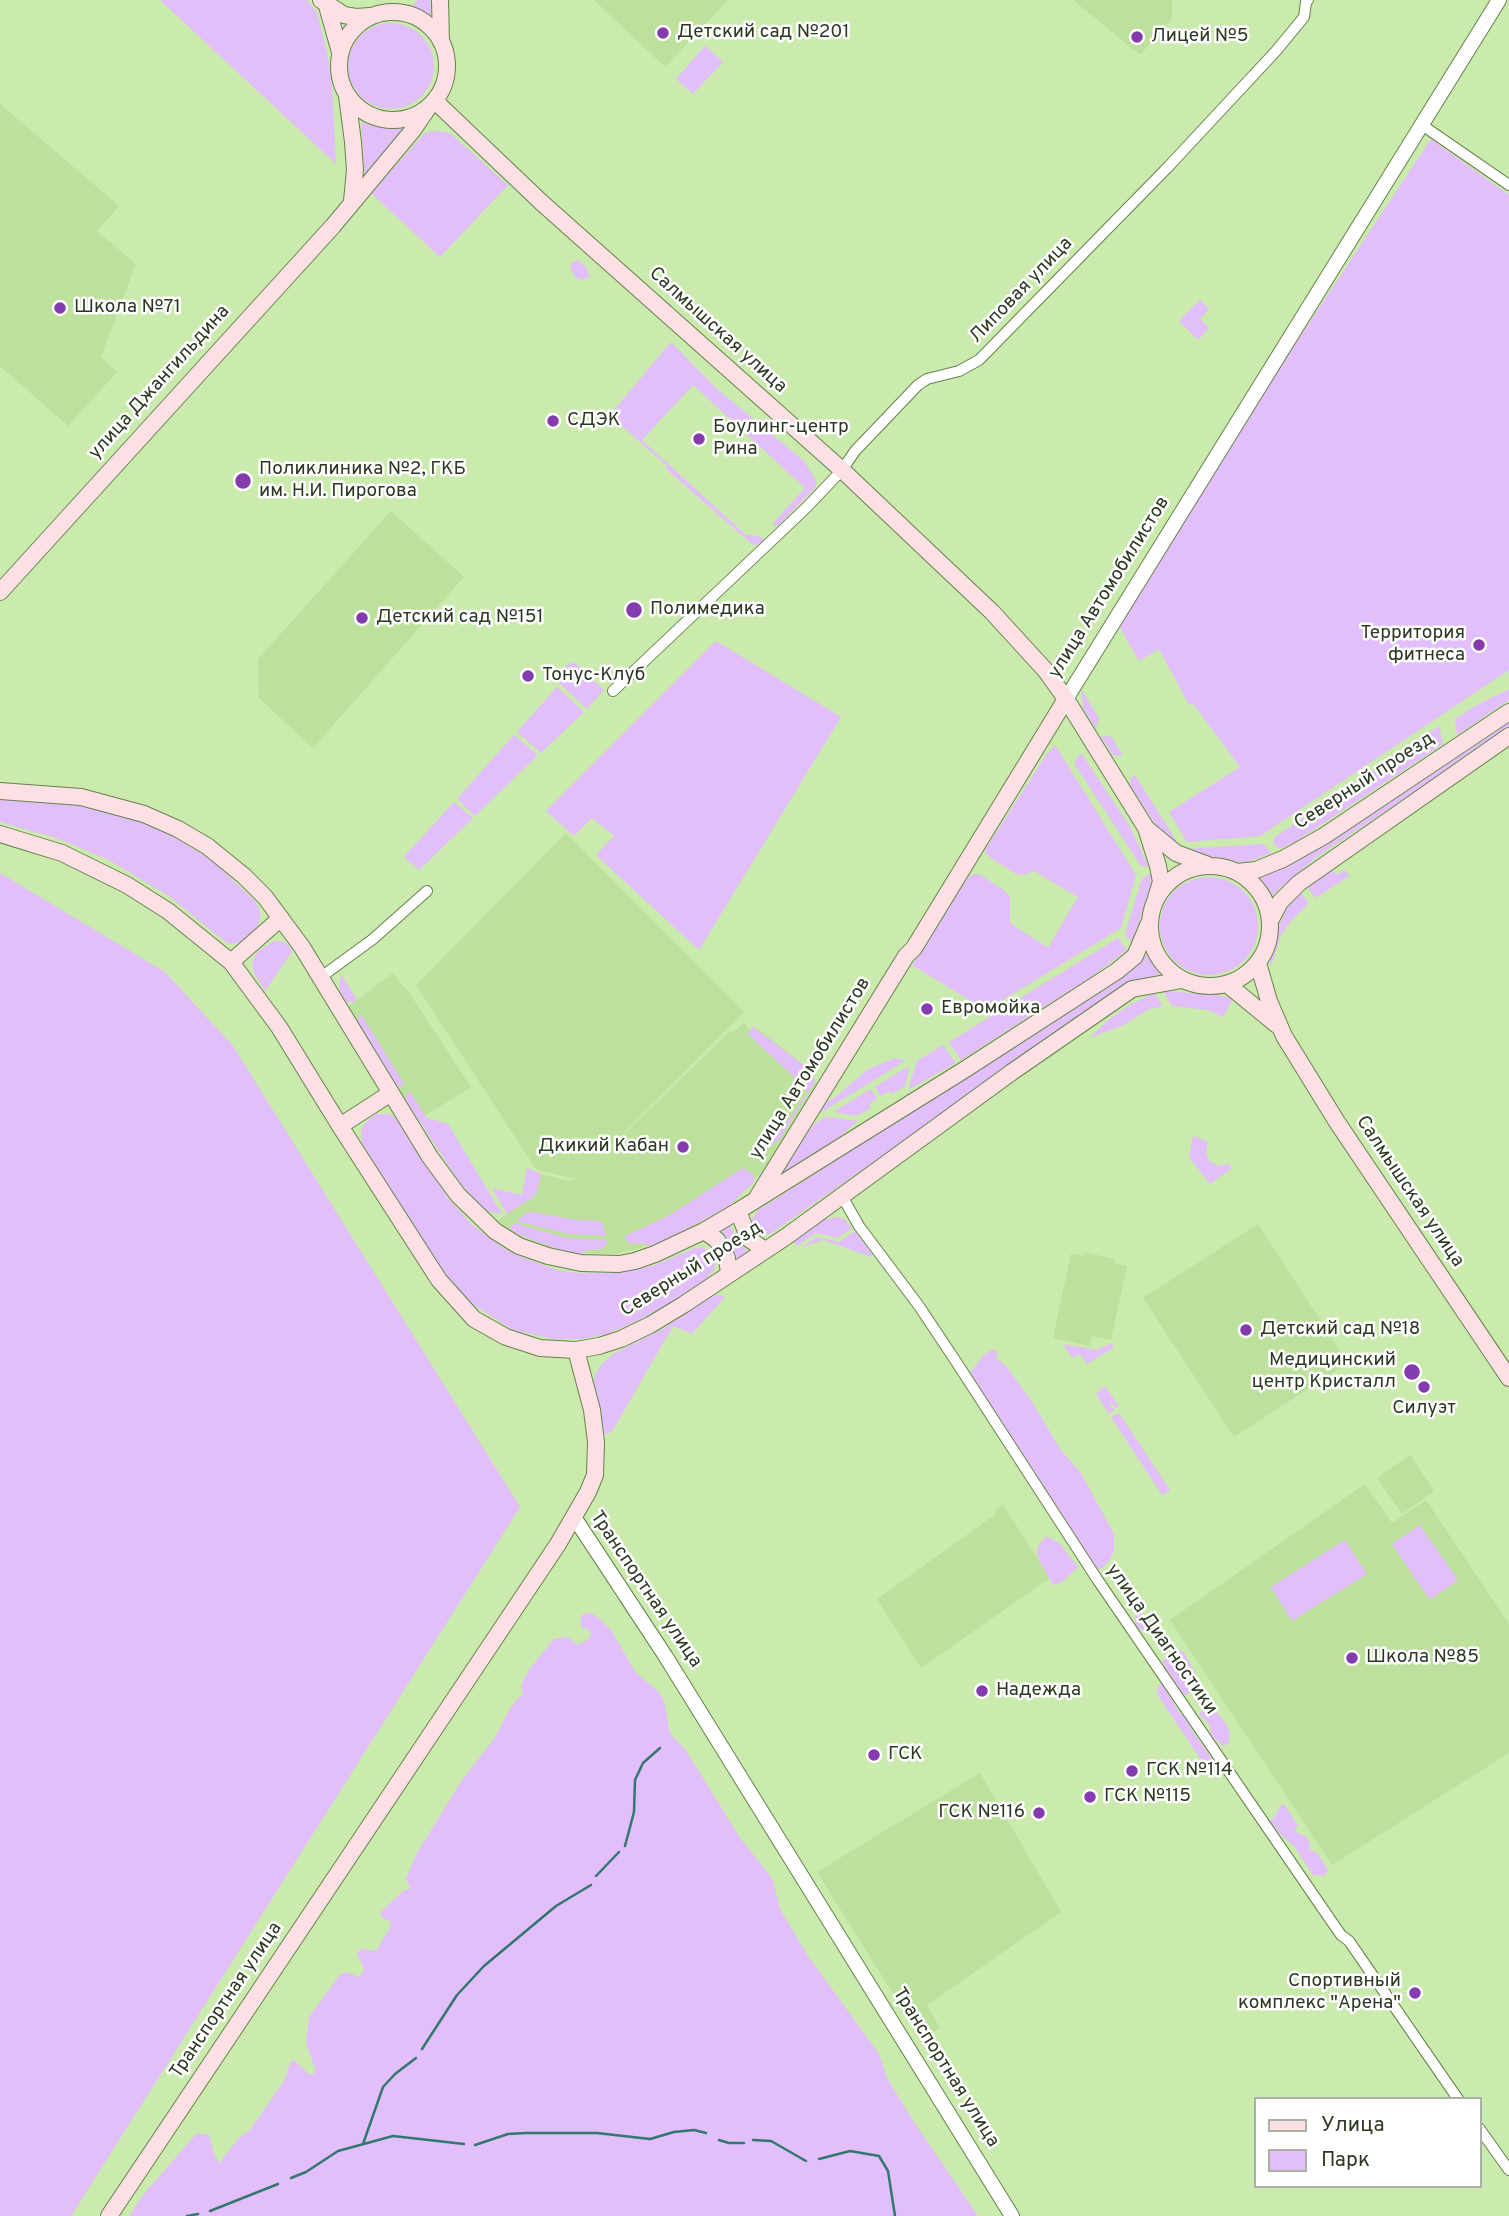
<!DOCTYPE html>
<meta charset="utf-8">
<style>
body{margin:0}
#map{position:relative;width:1509px;height:2216px;overflow:hidden;background:#caeaae;font-family:Overpass,sans-serif}
canvas{display:block}
.legend{position:absolute;left:1254px;top:2097px;width:228px;height:91px;box-sizing:border-box;background:#fff;border:2px solid #abafa6;margin:0;padding:9px 12px;list-style:none;font-size:21px;color:#2c3821}
.legend li{display:flex;align-items:center;gap:14px;height:35px}
.legend b{width:35px;border:2px solid #abafa6}
</style>
<div id="map">
<canvas width="1509" height="2216"></canvas>
<ul class="legend">
<li><b style="height:9px;background:#fde0e4"></b>Улица</li>
<li><b style="height:19px;background:#e2befb"></b>Парк</li>
</ul>
</div>
<script>
const context = document.querySelector('canvas').getContext('2d');
context.lineJoin = 'round';
function fillPath(path, color) {
  context.fillStyle = color;
  context.fill(path, 'evenodd');
}
function poly(rows) {
  const path = new Path2D();
  for (const r of rows) {
    if (r.length === 3) {
      path.moveTo(r[0] + r[2], r[1]);
      path.arc(r[0], r[1], r[2], 0, 2 * Math.PI);
      continue;
    }
    path.moveTo(r[0], r[1]);
    for (let i = 2; i < r.length; i += 2) path.lineTo(r[i], r[i + 1]);
  }
  return path;
}
function strokePath(path, color, width, dash) {
  context.strokeStyle = color;
  context.lineWidth = width;
  context.lineCap = dash ? 'butt' : 'round';
  context.setLineDash(dash || []);
  context.stroke(path);
}
function label(font, color, halo, rows, align = 'center') {
  context.font = font + ' Overpass,sans-serif';
  context.lineWidth = 5;
  context.setLineDash([]);
  context.textBaseline = 'middle';
  context.strokeStyle = halo;
  context.fillStyle = color;
  for (const [text, x, y, turn = 0] of rows) {
    context.save();
    context.translate(x, y);
    context.rotate((+turn || 0) * Math.PI / 180);
    context.textAlign = isNaN(turn) ? turn : align;
    if (halo) context.strokeText(text, 0, 0);
    context.fillText(text, 0, 0);
    context.restore();
  }
}
const built = poly([
 [594,0,728,0,665,67],
 [1073,0,1172,0,1172,19,1140,55],
 [0,104,119,206,97,231,136,264,101,357,117,372,68,426,0,366],
 [391,511,464,577,313,748,259,698,258,659],
 [566,833,744,1012,583,1174,729,1032,735,1031,744,1023,749,1030,753,1027,756,1027,806,1067,813,1075,818,1087,765,1168,734,1202,707,1219,660,1243,615,1254,576,1253,552,1248,525,1238,498,1221,519,1204,534,1198,541,1174,568,1181,574,1179,536,1169,416,985],
 [393,973,410,994,471,1087,418,1120,348,1007],
 [1258,1224,1348,1363,1234,1437,1143,1298],
 [1084,1252,1115,1259,1114,1263,1127,1266,1111,1340,1092,1336,1090,1346,1053,1338,1071,1254,1083,1256],
 [1410,1455,1434,1491,1402,1514,1377,1478],
 [1365,1484,1392,1523,1426,1500,1509,1624,1509,1753,1332,1865,1170,1620],
 [1003,1505,1050,1578,921,1668,877,1599,996,1514,995,1511],
 [980,1773,1061,1912,927,2005,940,2028,922,2040,817,1872]
]);
const green = poly([
 [160,0,307,0,317,12,328,57,332,85,336,164],
 [418,0,430,0,431,16,411,7],
 [391,66,43],
 [705,46,723,62,693,94,676,79],
 [361,122,376,127,412,126,365,177],
 [438,131,451,134,508,185,440,257,371,193,425,133],
 [1431,139,1509,195,1509,670,1260,836,1187,842,1169,812,1240,767,1194,705,1188,703,1159,649,1139,661,1117,622,1268,385],
 [578,260,587,268,589,276,583,280,576,278,570,268,572,263],
 [1200,300,1209,309,1200,319,1209,328,1198,340,1179,321],
 [671,342,716,388,804,461,817,482,814,489,779,525,774,526,773,523,805,488,693,385,642,440,746,535,759,536,764,540,760,544,753,545,666,469,667,466,610,415],
 [716,641,841,717,699,950,596,855,614,836,592,818,574,836,546,811],
 [574,662,604,690,587,709,555,679,567,665],
 [557,687,584,712,541,753,517,732],
 [1081,689,1099,718,1096,729,1083,708],
 [1509,689,1509,700,1457,735,1455,719,1475,706],
 [1509,721,1509,729,1318,856,1270,897,1257,876,1294,862,1313,851],
 [1439,726,1443,744,1297,841,1279,849,1273,843,1275,837],
 [514,735,538,755,475,816,457,799],
 [1111,736,1123,756,1114,756,1100,737],
 [1055,745,1136,875,1121,928,986,1010,912,965,966,880,973,874,981,875,1005,891,1010,897,1010,923,1048,948,1078,897,1034,871,1023,875,1016,874,988,856,985,850,1046,755],
 [1081,753,1129,825,1149,867,1141,866,1074,763],
 [1135,775,1176,840,1176,846,1162,835,1130,785,1130,779],
 [0,800,44,800,78,804,130,818,167,833,210,859,255,901,261,914,258,926,241,942,231,944,224,941,170,897,109,860,56,838,0,822],
 [454,802,473,818,419,870,404,857],
 [1263,844,1272,853,1247,862,1231,862,1209,857,1187,849],
 [1345,870,1349,876,1316,898,1307,887,1324,874,1330,871,1338,874],
 [0,873,165,972,233,1046,520,1507,71,2216,0,2216],
 [1151,873,1150,890,1132,943,1125,934,1142,879],
 [1209,926,49],
 [1301,892,1309,903,1291,921,1281,935,1273,961,1269,967,1277,930,1287,908],
 [1118,938,1127,950,1091,977,961,1060,949,1042],
 [274,941,284,942,293,950,265,991,254,973,252,962,258,951],
 [1147,954,1160,974,1131,983,770,1234,760,1234,755,1229,751,1221,757,1211,1126,974],
 [341,974,357,1000,355,1002,347,1002,341,994,339,986],
 [1163,991,1219,995,1233,999,1223,1017,1208,1010,1172,1006],
 [1154,993,1163,1006,1149,1009,1122,1026,1090,1038,1108,1020,1130,1005],
 [361,1014,405,1085,398,1087,357,1021],
 [753,1027,806,1067,813,1075,815,1082,779,1140,757,1154,792,1116,807,1092,805,1087,750,1036,748,1032],
 [943,1045,956,1063,908,1090,917,1061],
 [895,1058,905,1061,812,1118,816,1109,838,1095,867,1070],
 [907,1067,909,1070,905,1086,892,1094,890,1091,881,1096,875,1087],
 [871,1089,877,1099,869,1104,871,1108,857,1116,833,1112],
 [410,1092,427,1118,448,1124,502,1214,486,1211,460,1183,406,1101,405,1096],
 [376,1114,390,1114,399,1121,448,1198,472,1225,503,1248,521,1257,557,1270,577,1273,617,1273,655,1265,695,1248,702,1247,713,1254,716,1262,714,1270,705,1280,665,1306,633,1323,607,1334,582,1339,554,1339,513,1330,472,1304,451,1283,419,1237,362,1143,361,1134,363,1125],
 [825,1117,858,1121,836,1140,784,1173,781,1170,813,1125],
 [1193,1136,1208,1142,1206,1152,1209,1161,1218,1166,1228,1164,1232,1168,1210,1184,1189,1157],
 [527,1168,541,1174,536,1195,507,1214,492,1188,522,1195],
 [743,1168,754,1175,754,1182,728,1207,660,1243,649,1246,643,1243,630,1244,627,1241,625,1236,668,1216],
 [532,1212,576,1220,599,1221,603,1224,606,1236,569,1234,517,1221,526,1213],
 [838,1217,844,1219,852,1228,838,1238,816,1233,797,1246,795,1243,795,1238,820,1220],
 [514,1223,567,1238,607,1240,606,1245,602,1249,587,1250,583,1254,560,1250,517,1234,510,1229],
 [730,1224,736,1239,748,1252,737,1259,730,1242,721,1230],
 [855,1231,872,1254,872,1257,823,1240,800,1248,817,1237,839,1242],
 [719,1295,725,1297,692,1334,673,1326,613,1430,608,1434,603,1433,593,1388,595,1375,602,1364,613,1354,661,1330,712,1296],
 [1111,1343,1114,1347,1087,1364,1080,1354,1072,1358,1063,1344,1097,1350],
 [991,1350,996,1350,997,1359,1006,1366,1031,1400,1060,1449,1081,1473,1114,1534,1114,1551,1110,1560,1101,1569,1096,1569,969,1374,984,1355],
 [1105,1386,1119,1406,1117,1408,1110,1403,1110,1406,1115,1410,1109,1414,1096,1394],
 [1119,1413,1170,1490,1162,1495,1111,1417],
 [1420,1525,1458,1580,1430,1600,1392,1544],
 [1046,1536,1059,1543,1078,1567,1062,1582,1053,1585,1039,1560,1037,1552,1039,1545],
 [1345,1540,1367,1574,1292,1621,1271,1587],
 [1141,1611,1151,1625,1153,1624,1152,1629,1145,1633,1135,1624,1135,1616],
 [588,1613,595,1615,611,1630,636,1673,658,1691,664,1700,670,1734,685,1749,740,1838,772,1878,781,1911,808,1956,879,2054,887,2078,914,2122,978,2216,129,2216,144,2194,197,2133,209,2135,215,2157,219,2163,239,2138,251,2129,284,2081,291,2061,295,2061,309,2074,314,2074,315,2068,306,2043,309,2017,340,1975,346,1972,360,1977,364,1969,357,1954,361,1949,376,1951,391,1926,390,1921,381,1917,381,1912,404,1890,411,1889,406,1879,417,1853,462,1780,494,1739,511,1707,523,1693,521,1686,528,1671,554,1639,568,1637,577,1645,589,1639,591,1634,588,1629,582,1628,580,1620,583,1614],
 [1177,1648,1184,1653,1196,1674,1196,1680,1189,1693,1185,1695,1180,1691,1162,1661,1170,1657,1173,1649],
 [1159,1684,1163,1684,1178,1711,1188,1721,1192,1731,1215,1763,1215,1769,1206,1767,1157,1694],
 [1210,1705,1225,1722,1230,1733,1228,1744,1223,1746,1210,1734,1211,1726,1199,1714],
 [1284,1804,1298,1826,1294,1831,1305,1836,1310,1843,1309,1849,1318,1854,1328,1870,1324,1876,1313,1875,1294,1846,1279,1833,1270,1821,1275,1817,1280,1806]
]);
const stream = poly([
 [625,1846,634,1812,635,1780,643,1763,660,1748],
 [596,1876,619,1852],
 [422,2049,457,1995,484,1966,556,1906,591,1885],
 [719,2140,729,2143,744,2143],
 [753,2140,771,2141,806,2161],
 [363,2144,383,2087,395,2074,416,2058],
 [475,2145,508,2134,526,2133,597,2133,650,2139,674,2132,694,2130,706,2133],
 [819,2159,850,2151,879,2156,888,2171,895,2216],
 [291,2178,306,2172,338,2151,393,2136,464,2144],
 [210,2211,278,2184],
 [187,2216,198,2214]
]);
const minor = poly([
 [1422,125,1509,185],
 [613,691,807,507,842,470,855,451,918,385,927,379,959,371,979,360,1168,167,1276,51,1304,17,1306,2,1308,0],
 [321,977,373,939,427,891],
 [842,1196,859,1226,919,1306,955,1360,1097,1579,1323,1909,1341,1935,1349,1941,1458,2099],
 [1479,2128,1509,2170]
]);
const tertiary = poly([
 [1066,699,1499,0],
 [574,1517,666,1657,1012,2216]
]);
const secondary = poly([
 [321,0,344,15,356,17,370,16],
 [440,0,441,42],
 [327,6,340,52],
 [393,66,54],
 [347,96,353,142,355,170,352,201],
 [435,101,541,202,842,470,992,612,1046,671,1066,699,1146,828,1158,866,1161,882,1156,898],
 [0,592,333,226,413,130,428,108],
 [0,791,81,797,144,814,178,829,207,846,244,876,265,897,302,947,430,1157,458,1195,495,1231,519,1246,548,1256,581,1263,619,1264,635,1261,655,1254,704,1231,738,1211,964,1070,1117,971,1135,956,1149,923],
 [1147,829,1176,853,1208,865],
 [0,834,62,853,127,885,168,911,231,962,279,1027,340,1126,439,1280,474,1319,506,1337,540,1348,576,1350,599,1346,621,1339,650,1325,683,1305,787,1236,1012,1072,1132,989,1182,980],
 [1210,926,60],
 [1237,872,1256,870,1283,859,1324,836,1509,712],
 [1270,921,1280,902,1299,883,1509,736],
 [231,962,281,918],
 [1258,963,1269,1001,1284,1036,1337,1122,1509,1378],
 [1227,984,1277,1025],
 [340,1126,391,1093],
 [758,1196,906,956,914,948,1066,699],
 [738,1211,749,1239,765,1250],
 [704,1231,717,1240,727,1258,729,1274],
 [109,2216,558,1544,588,1492,595,1475,596,1442,592,1410,576,1350]
]);
const markers = [
 [663,33,7,"#843bae"],
 [1137,37,7,"#843bae"],
 [60,308,7,"#843bae"],
 [553,421,7,"#843bae"],
 [699,439,7,"#843bae"],
 [243,481,9,"#843bae"],
 [634,610,9,"#843bae"],
 [362,618,7,"#843bae"],
 [1479,645,7,"#843bae"],
 [528,676,7,"#843bae"],
 [927,1009,7,"#843bae"],
 [683,1147,7,"#843bae"],
 [1246,1330,7,"#843bae"],
 [1412,1372,9,"#843bae"],
 [1424,1387,7,"#843bae"],
 [1352,1658,7,"#843bae"],
 [982,1691,7,"#843bae"],
 [874,1755,7,"#843bae"],
 [1132,1771,7,"#843bae"],
 [1090,1797,7,"#843bae"],
 [1039,1813,7,"#843bae"],
 [1415,1993,7,"#843bae"]
];
const poiNames = [
 ["Детский сад №201",677,33],
 ["Лицей №5",1151,37],
 ["Школа №71",74,308],
 ["СДЭК",567,421],
 ["Боулинг-центр",713,428],
 ["Рина",713,450],
 ["Поликлиника №2, ГКБ",259,470],
 ["им. Н.И. Пирогова",259,492],
 ["Полимедика",650,610],
 ["Детский сад №151",376,618],
 ["Территория",1465,634,"right"],
 ["фитнеса",1465,656,"right"],
 ["Тонус-Клуб",542,676],
 ["Евромойка",941,1009],
 ["Дкикий Кабан",669,1147,"right"],
 ["Детский сад №18",1260,1330],
 ["Медицинский",1396,1361,"right"],
 ["центр Кристалл",1396,1383,"right"],
 ["Силуэт",1424,1409,"center"],
 ["Школа №85",1366,1658],
 ["Надежда",996,1691],
 ["ГСК",888,1755],
 ["ГСК №114",1146,1771],
 ["ГСК №115",1104,1797],
 ["ГСК №116",1025,1813,"right"],
 ["Спортивный",1401,1982,"right"],
 ["комплекс \"Арена\"",1401,2004,"right"]
];
const streetNames = [
 ["Липовая улица",1022,291,-46],
 ["Салмышская улица",717,331,42],
 ["улица Джангильдина",160,383,-48],
 ["улица Автомобилистов",1110,588,-58],
 ["Северный проезд",1365,782,-33],
 ["улица Автомобилистов",811,1069,-58],
 ["Салмышская улица",1409,1192,56],
 ["Северный проезд",692,1270,-32],
 ["Транспортная улица",645,1590,56],
 ["улица Диагностики",1161,1640,55],
 ["Транспортная улица",227,2001,-56],
 ["Транспортная улица",945,2068,58]
];
fillPath(built, '#bde09d');
fillPath(green, '#e2befb');
strokePath(stream, '#33786e', 2.5);
strokePath(minor, '#66824b', 12);
strokePath(tertiary, '#66824b', 16);
strokePath(secondary, '#66824b', 18);
strokePath(minor, '#fff', 10);
strokePath(tertiary, '#fff', 14);
strokePath(secondary, '#fde0e4', 16);
for (const [x, y, r, color] of markers) {
  const dot = new Path2D();
  dot.arc(x, y, r, 0, 2 * Math.PI);
  context.fillStyle = color;
  context.fill(dot);
  strokePath(dot, '#fff', 2.5);
}
label('19px', '#2c3821', '#fff', poiNames, 'left');
label('19px', '#2c3821', '#fff', streetNames);
</script>
